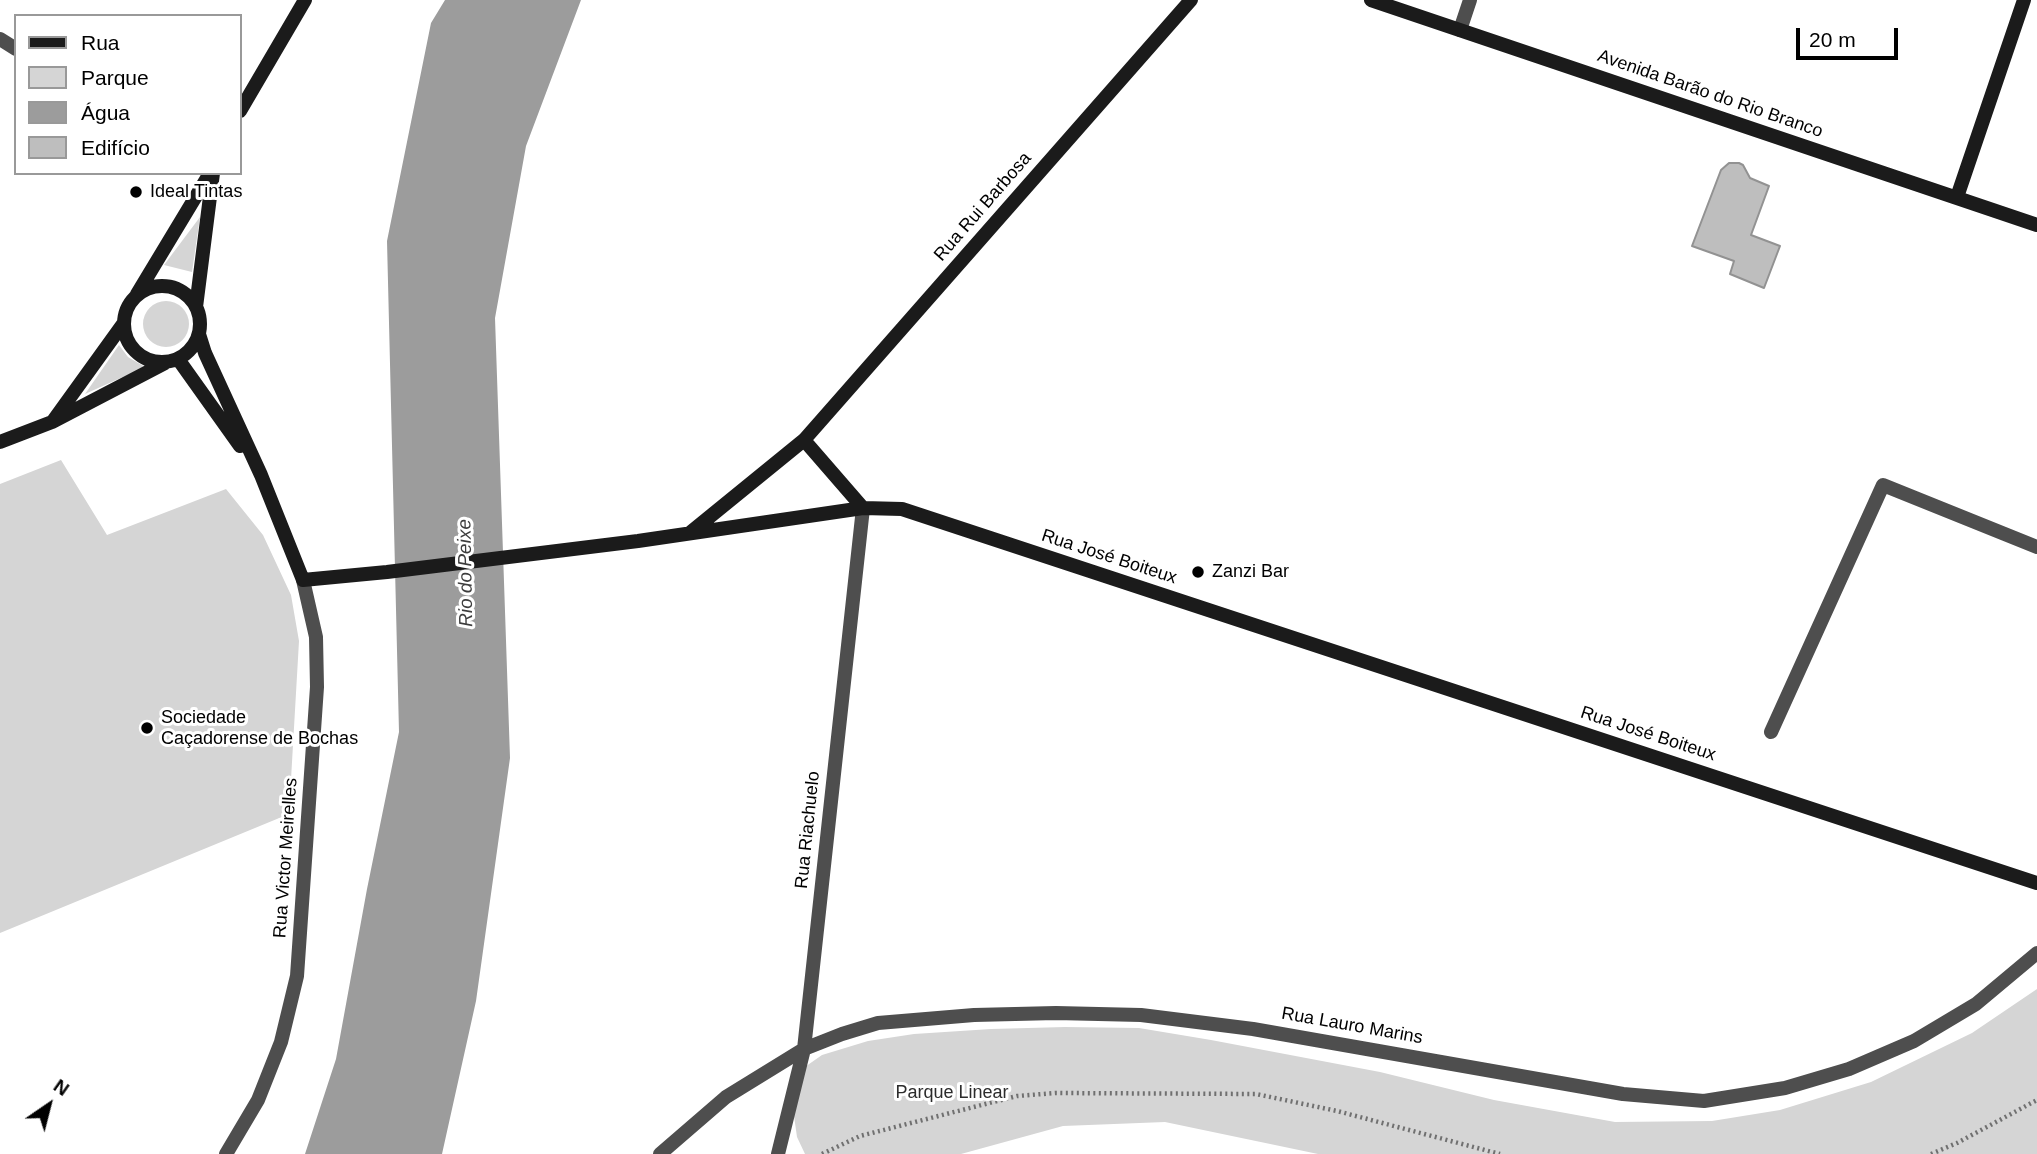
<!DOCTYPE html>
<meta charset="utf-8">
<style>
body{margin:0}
#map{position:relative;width:2037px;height:1154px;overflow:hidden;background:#fff;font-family:Helvetica,sans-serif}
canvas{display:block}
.legend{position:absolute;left:14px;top:14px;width:228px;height:161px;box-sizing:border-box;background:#fff;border:2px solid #999;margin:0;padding:9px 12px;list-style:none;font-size:21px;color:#000}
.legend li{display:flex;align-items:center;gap:14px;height:35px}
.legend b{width:35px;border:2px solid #999}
.north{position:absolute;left:14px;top:1070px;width:70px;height:70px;-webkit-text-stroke:5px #fff;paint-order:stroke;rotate:35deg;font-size:19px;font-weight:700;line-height:28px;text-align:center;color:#000}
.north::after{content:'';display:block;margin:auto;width:24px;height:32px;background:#000;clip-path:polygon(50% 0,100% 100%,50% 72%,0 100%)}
.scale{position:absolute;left:1796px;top:28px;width:102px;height:32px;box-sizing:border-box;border:4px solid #000;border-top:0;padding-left:9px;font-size:21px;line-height:24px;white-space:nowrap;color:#000;-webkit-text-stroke:5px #fff;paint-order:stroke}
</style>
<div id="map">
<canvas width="2037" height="1154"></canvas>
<ul class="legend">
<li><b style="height:9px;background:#1b1b1b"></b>Rua</li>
<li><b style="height:19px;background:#d5d5d5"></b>Parque</li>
<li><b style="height:19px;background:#9c9c9c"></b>Água</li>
<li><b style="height:19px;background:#bebebe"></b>Edifício</li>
</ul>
<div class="north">N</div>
<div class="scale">20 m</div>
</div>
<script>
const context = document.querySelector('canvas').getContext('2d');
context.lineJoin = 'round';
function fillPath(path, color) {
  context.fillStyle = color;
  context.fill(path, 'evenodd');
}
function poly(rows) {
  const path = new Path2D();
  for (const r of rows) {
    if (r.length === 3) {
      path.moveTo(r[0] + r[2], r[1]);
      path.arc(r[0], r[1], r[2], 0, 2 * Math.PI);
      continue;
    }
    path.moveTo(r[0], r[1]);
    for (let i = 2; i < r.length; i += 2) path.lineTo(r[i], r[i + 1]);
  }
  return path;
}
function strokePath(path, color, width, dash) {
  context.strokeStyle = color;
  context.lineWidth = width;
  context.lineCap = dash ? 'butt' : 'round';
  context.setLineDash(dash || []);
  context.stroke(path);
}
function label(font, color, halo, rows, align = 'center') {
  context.font = font + ' Helvetica,sans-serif';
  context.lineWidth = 6;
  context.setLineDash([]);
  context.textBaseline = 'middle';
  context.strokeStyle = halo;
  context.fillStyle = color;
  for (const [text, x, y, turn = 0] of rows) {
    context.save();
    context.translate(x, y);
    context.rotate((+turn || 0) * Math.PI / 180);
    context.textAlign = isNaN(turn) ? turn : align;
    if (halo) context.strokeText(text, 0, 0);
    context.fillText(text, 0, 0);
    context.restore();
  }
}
const green = poly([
 [200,217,192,272,164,265],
 [166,324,23],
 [119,345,128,357,145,367,85,394],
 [61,460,107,535,226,489,263,535,291,595,299,641,289,814,0,933,0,484],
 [2037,989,2037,1154,1318,1154,1165,1122,1063,1126,961,1154,805,1154,797,1137,794,1116,802,1069,822,1055,868,1041,914,1034,991,1029,1065,1027,1139,1028,1211,1040,1380,1072,1494,1100,1615,1122,1712,1121,1780,1110,1871,1082,1972,1033]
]);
const water = poly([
 [445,0,581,0,526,146,495,318,510,758,476,1001,442,1154,305,1154,336,1059,367,889,399,732,387,241,431,23]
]);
const building = poly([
 [1729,163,1739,163,1743,165,1750,178,1769,186,1751,235,1780,246,1764,288,1730,274,1734,261,1692,246,1721,170,1729,163]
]);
const path = poly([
 [822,1154,860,1136,1017,1096,1056,1093,1256,1094,1337,1111,1500,1154],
 [1931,1154,1957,1143,2037,1100]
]);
const lane = poly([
 [1460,30,1470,0],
 [1771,732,1883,485,2037,547]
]);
const street = poly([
 [0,39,16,49],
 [226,1154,258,1100,281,1042,297,976,317,687,316,637,303,580],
 [660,1154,726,1097,804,1049,842,1034,878,1023,974,1015,1056,1013,1141,1015,1253,1029,1623,1094,1704,1101,1785,1088,1849,1069,1914,1041,1976,1004,2037,953],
 [778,1154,804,1049,863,508]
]);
const secondary = poly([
 [1371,0,2037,225],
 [240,111,305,0],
 [1957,197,2024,0],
 [162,324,38],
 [137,294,210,173],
 [196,307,213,173],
 [199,334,205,353,261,475,303,580,387,572,638,541,863,508,902,509,2037,883],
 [178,359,240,446],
 [53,421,123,324],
 [804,440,863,508],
 [0,442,52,422,165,363],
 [691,532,804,440,1191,0]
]);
const markers = [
 [136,192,7,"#000"],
 [1198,572,7,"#000"],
 [147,728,7,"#000"]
];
const streetNames = [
 ["Avenida Barão do Rio Branco",1710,94,19],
 ["Rua Rui Barbosa",983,207,-49],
 ["Rua José Boiteux",1109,557,18],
 ["Rua José Boiteux",1648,734,18],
 ["Rua Riachuelo",808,830,-84],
 ["Rua Victor Meirelles",286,858,-86],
 ["Rua Lauro Marins",1352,1026,10]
];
const poiNames = [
 ["Ideal Tintas",150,192],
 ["Zanzi Bar",1212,572],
 ["Sociedade",161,718],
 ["Caçadorense de Bochas",161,739]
];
const parkNames = [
 ["Parque Linear",952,1093]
];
const waterNames = [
 ["Rio do Peixe",466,573,-91]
];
fillPath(green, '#d5d5d5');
fillPath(water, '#9c9c9c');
fillPath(building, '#bebebe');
strokePath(building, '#929292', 2);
strokePath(path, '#707070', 4.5, [2, 3.5]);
strokePath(lane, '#4e4e4e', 14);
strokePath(street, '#4e4e4e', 14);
strokePath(secondary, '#1b1b1b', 14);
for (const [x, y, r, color] of markers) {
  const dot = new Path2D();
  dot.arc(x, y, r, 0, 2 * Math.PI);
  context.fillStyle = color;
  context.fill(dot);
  strokePath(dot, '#fff', 2.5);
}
label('18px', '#000', '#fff', streetNames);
label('18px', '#000', '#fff', poiNames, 'left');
label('18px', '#2c2c2c', '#fff', parkNames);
label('italic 19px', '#3d3d3d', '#fff', waterNames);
</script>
